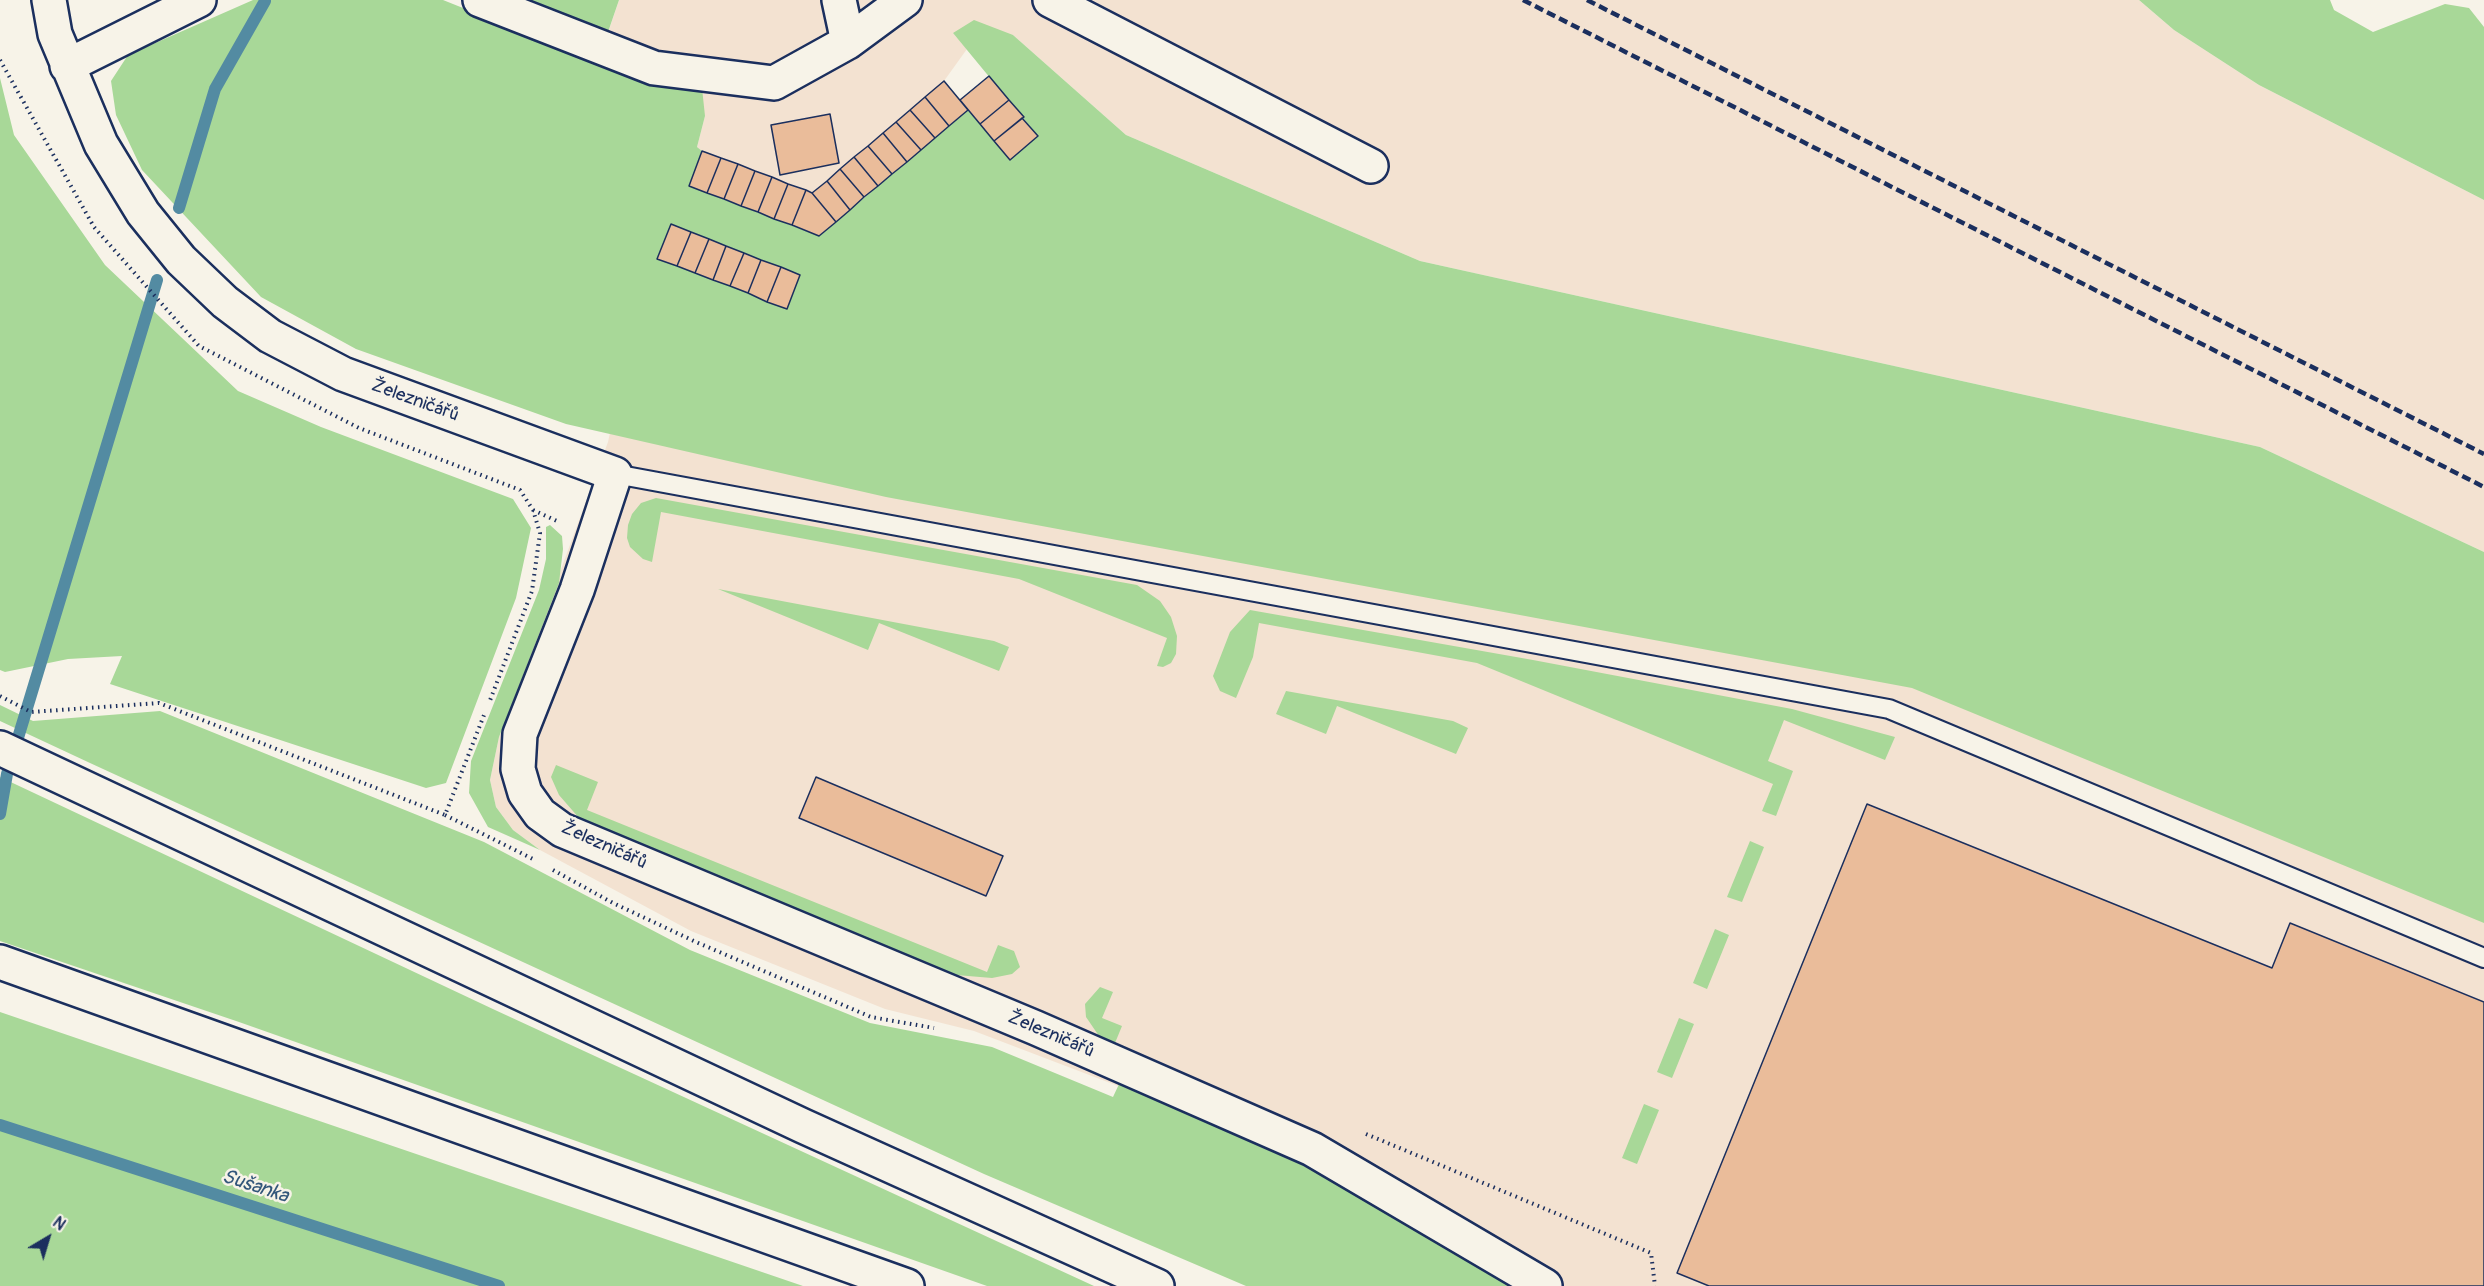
<!DOCTYPE html>
<meta charset="utf-8">
<style>
body{margin:0}
#map{position:relative;width:2484px;height:1286px;overflow:hidden;background:#f7f3e8;font-family:Pangolin,sans-serif}
canvas{display:block}
.north{position:absolute;left:18px;top:1208px;width:60px;height:60px;-webkit-text-stroke:4px #f7f3e8;paint-order:stroke;rotate:38deg;font-size:16px;font-weight:700;line-height:24px;text-align:center;color:#1b2f5e}
.north::after{content:'';display:block;margin:auto;width:21px;height:27px;background:#1b2f5e;clip-path:polygon(50% 0,100% 100%,50% 72%,0 100%)}
</style>
<div id="map">
<canvas width="2484" height="1286"></canvas>
<div class="north">N</div>
</div>
<script>
const context = document.querySelector('canvas').getContext('2d');
context.lineJoin = 'round';
function fillPath(path, color) {
  context.fillStyle = color;
  context.fill(path, 'evenodd');
}
function poly(rows) {
  const path = new Path2D();
  for (const r of rows) {
    path.moveTo(r[0], r[1]);
    for (let i = 2; i < r.length; i += 2) path.lineTo(r[i], r[i + 1]);
  }
  return path;
}
function strokePath(path, color, width, dash) {
  context.strokeStyle = color;
  context.lineWidth = width;
  context.lineCap = dash ? 'butt' : 'round';
  context.setLineDash(dash || []);
  context.stroke(path);
}
function label(font, color, halo, rows, align = 'center') {
  context.font = font + ' Pangolin,sans-serif';
  context.lineWidth = 5;
  context.setLineDash([]);
  context.textBaseline = 'middle';
  context.strokeStyle = halo;
  context.fillStyle = color;
  for (const [text, x, y, turn = 0] of rows) {
    context.save();
    context.translate(x, y);
    context.rotate((+turn || 0) * Math.PI / 180);
    context.textAlign = isNaN(turn) ? turn : align;
    if (halo) context.strokeText(text, 0, 0);
    context.fillText(text, 0, 0);
    context.restore();
  }
}
const built = poly([
 [619,0,2139,0,2174,30,2259,85,2484,200,2484,552,2260,447,1420,261,1126,135,1013,35,953,33,967,49,944,81,812,193,702,151,697,147,705,116,600,57],
 [616,405,1825,629,2484,886,2484,1286,1524,1286,1126,1089,974,1031,885,1009,691,931,540,850,513,830,496,807,490,780,499,737,608,442]
]);
const green = poly([
 [253,0,443,0,548,42,702,88,705,116,697,147,702,151,689,186,819,236,968,110,1010,159,1038,136,953,33,974,20,1013,35,1126,135,1420,261,2260,447,2484,552,2484,923,1912,688,886,497,566,424,356,349,261,297,142,170,116,115,111,81,128,55],
 [505,0,619,0,606,38],
 [2139,0,2330,0,2334,10,2373,32,2445,4,2469,8,2484,27,2484,200,2259,85,2174,30],
 [0,78,14,135,105,265,238,391,321,427,513,499,531,528,516,598,446,783,426,788,110,684,122,656,68,659,5,672,0,670],
 [656,498,1137,585,1160,601,1171,617,1177,636,1176,654,1171,663,1163,667,1157,666,1167,638,1019,579,661,512,652,562,643,559,630,547,627,538,628,525,632,514,641,503],
 [550,525,562,536,563,549,559,583,499,737,490,780,496,807,513,830,540,850,488,827,469,793,471,761,539,590,546,559,546,527],
 [718,589,994,641,1009,647,999,671,879,623,868,650],
 [1250,610,1533,660,1792,709,1895,737,1885,760,1784,720,1768,761,1793,771,1776,816,1762,811,1773,784,1477,663,1259,623,1253,657,1236,698,1220,691,1213,676,1230,632],
 [1286,691,1453,721,1468,728,1456,754,1337,706,1326,734,1276,714],
 [0,705,33,721,160,711,484,842,690,950,870,1023,992,1047,1113,1097,1120,1082,1285,1150,1521,1286,1246,1286,984,1174,90,763,0,721],
 [556,765,598,782,587,810,987,972,998,945,1014,951,1020,967,1012,974,992,978,956,975,605,832,579,818,559,795,551,777],
 [0,777,495,1010,1094,1286,987,1286,239,1022,0,941],
 [1750,841,1764,847,1742,902,1727,897],
 [1715,929,1729,935,1707,989,1693,983],
 [1100,987,1113,992,1102,1018,1122,1026,1115,1043,1099,1036,1086,1017,1085,1004],
 [0,1012,803,1286,0,1286],
 [1679,1018,1694,1024,1672,1078,1657,1072],
 [1644,1104,1659,1110,1637,1164,1622,1158]
]);
const stream = poly([
 [179,208,215,89,265,1],
 [0,814,7,774,157,280],
 [0,1125,499,1286]
]);
const building = poly([
 [989,76,1009,100,980,124,960,100,989,76],
 [944,81,968,110,949,126,925,97,944,81],
 [925,97,949,126,935,138,910,110,925,97],
 [1009,100,1024,117,994,141,980,124,1009,100],
 [910,110,935,138,921,150,896,122,910,110],
 [830,114,839,163,780,175,771,125,830,114],
 [1022,118,1038,136,1010,160,994,141,1022,118],
 [896,122,921,150,907,162,883,133,896,122],
 [883,133,907,162,892,174,868,146,883,133],
 [868,146,892,174,878,186,854,157,868,146],
 [702,151,721,158,707,193,689,186,702,151],
 [854,157,878,186,864,197,840,169,854,157],
 [721,158,738,164,724,199,707,193,721,158],
 [738,164,755,171,741,206,724,199,738,164],
 [840,169,864,197,850,210,827,181,840,169],
 [755,171,772,177,758,212,741,206,755,171],
 [772,177,788,184,774,219,758,212,772,177],
 [827,181,850,210,836,222,812,193,827,181],
 [788,184,806,190,792,225,774,219,788,184],
 [806,190,812,193,836,222,819,236,792,225,806,190],
 [671,224,691,232,677,266,657,259,671,224],
 [691,232,709,239,695,273,677,266,691,232],
 [709,239,726,246,713,280,695,273,709,239],
 [726,246,744,253,730,286,713,280,726,246],
 [744,253,761,260,748,293,730,286,744,253],
 [761,260,781,267,767,302,748,293,761,260],
 [781,267,800,275,787,309,767,302,781,267],
 [816,777,1003,856,986,896,799,818,816,777],
 [1867,804,2272,968,2290,923,2484,1002,2484,1286,1709,1286,1677,1273,1867,804]
]);
const path = poly([
 [0,60,94,227,199,346,359,428,520,490,533,510,540,533,532,591,489,703],
 [533,510,559,522],
 [0,696,31,712,159,703,445,815,484,715],
 [445,815,535,860],
 [553,870,613,903,696,942,871,1017,934,1028],
 [1366,1134,1651,1253,1655,1286]
]);
const service = poly([
 [615,474,1889,709,2484,958]
]);
const minor = poly([
 [49,0,55,34,101,144,143,213,181,260,225,302,270,336,343,374,615,474,577,590,520,734,518,769,525,793,540,814,562,830,1036,1028,1312,1149,1545,1286],
 [480,0,654,68,774,83,848,42,905,0],
 [839,0,848,42],
 [1050,0,1371,166],
 [67,66,199,0]
]);
const secondary = poly([
 [0,748,803,1126,1157,1286],
 [0,962,907,1286]
]);
const rail = poly([
 [1523,0,2484,487],
 [1587,0,2484,454]
]);
const streetNames = [
 ["Železničářů",415,401,20],
 ["Železničářů",604,846,24],
 ["Železničářů",1051,1035,23]
];
const waterNames = [
 ["Sušanka",255,1187,18]
];
fillPath(built, '#f3e2d1');
fillPath(green, '#a8d898');
strokePath(stream, '#538ba2', 12);
fillPath(building, '#eabc9a');
strokePath(building, '#1b2f5e', 1.5);
strokePath(service, '#1b2f5e', 22);
strokePath(minor, '#1b2f5e', 38);
strokePath(secondary, '#1b2f5e', 38);
strokePath(path, '#1b2f5e', 4, [1.5, 4.5]);
strokePath(service, '#f7f3e8', 18);
strokePath(minor, '#f7f3e8', 33);
strokePath(secondary, '#f7f3e8', 33);
strokePath(rail, '#1b2f5e', 4.5, [9, 4.5]);
label('18px', '#1b2f5e', '#f7f3e8', streetNames);
label('italic 20px', '#32567a', '#f7f3e8', waterNames);
</script>
